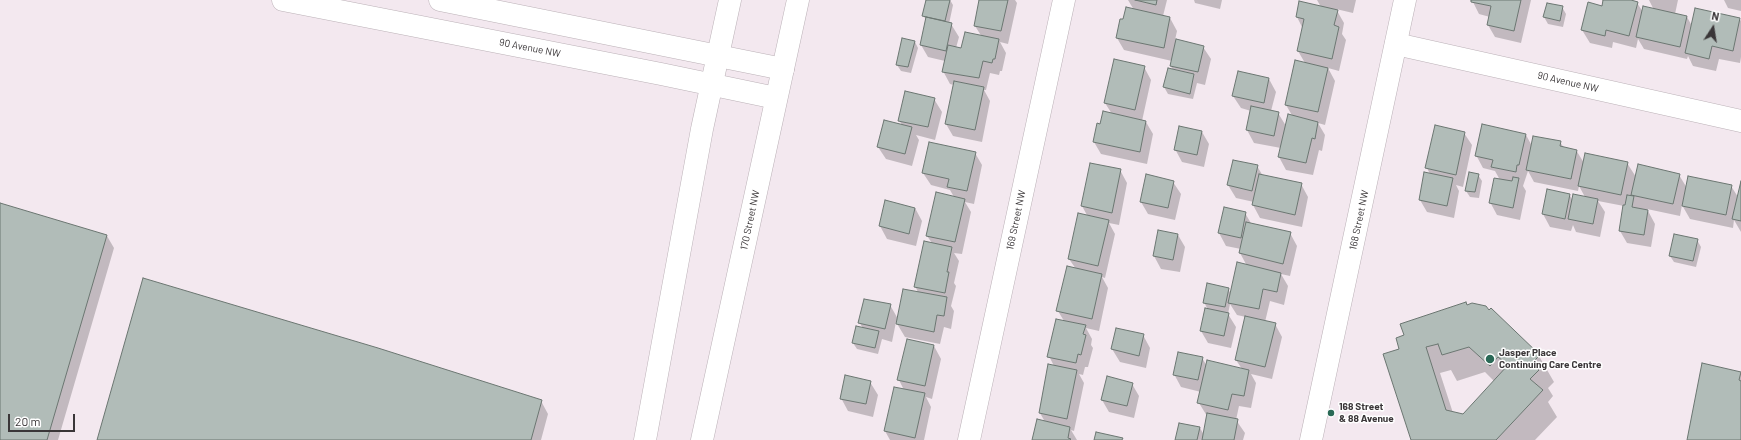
<!DOCTYPE html>
<style>
body{margin:0}
#map{position:relative;width:1741px;height:440px;overflow:hidden;background:#f3e8ef;font-family:Barlow,sans-serif}
canvas{display:block}
.north{position:absolute;left:1693px;top:8px;width:40px;height:40px;-webkit-text-stroke:3px #fff;paint-order:stroke;rotate:12deg;font-size:11px;font-weight:700;line-height:16px;text-align:center;color:#3a3638}
.north::after{content:'';display:block;margin:auto;width:14px;height:18px;background:#3a3638;clip-path:polygon(50% 0,100% 100%,50% 72%,0 100%)}
.scale{position:absolute;left:8px;top:414px;width:67px;height:18px;box-sizing:border-box;border:2px solid #3a3638;border-top:0;padding-left:5px;font-size:12px;line-height:14px;white-space:nowrap;color:#3a3638;-webkit-text-stroke:3px #fff;paint-order:stroke}
</style>
<div id="map">
<canvas width="1741" height="440"></canvas>
<div class="north">N</div>
<div class="scale">20 m</div>
</div>
<script>
const context = document.querySelector('canvas').getContext('2d');
context.lineJoin = 'round';
function fillPath(path, color) {
  context.fillStyle = color;
  context.fill(path, 'evenodd');
}
function poly(rows) {
  const path = new Path2D();
  for (const r of rows) {
    path.moveTo(r[0], r[1]);
    for (let i = 2; i < r.length; i += 2) path.lineTo(r[i], r[i + 1]);
  }
  return path;
}
function strokePath(path, color, width, dash) {
  context.strokeStyle = color;
  context.lineWidth = width;
  context.lineCap = dash ? 'butt' : 'round';
  context.setLineDash(dash || []);
  context.stroke(path);
}
function label(font, color, halo, rows, align = 'center') {
  context.font = font + ' Barlow,sans-serif';
  context.lineWidth = 3;
  context.setLineDash([]);
  context.textBaseline = 'middle';
  context.strokeStyle = halo;
  context.fillStyle = color;
  for (const [text, x, y, turn = 0] of rows) {
    context.save();
    context.translate(x, y);
    context.rotate((+turn || 0) * Math.PI / 180);
    context.textAlign = isNaN(turn) ? turn : align;
    if (halo) context.strokeText(text, 0, 0);
    context.fillText(text, 0, 0);
    context.restore();
  }
}
const shadow = poly([
 [927,0,950,0,953,5,949,24,951,24,959,37,956,48,962,49,982,37,975,26,981,0,1015,0,1017,3,1008,44,1000,42,1006,53,1002,71,1000,71,999,75,990,73,986,90,984,90,990,101,982,142,953,136,946,124,954,85,950,84,943,71,945,61,928,57,921,45,926,21,924,16],
 [1128,0,1167,0,1163,16,1170,18,1177,31,1175,40,1203,47,1211,59,1205,85,1197,83,1193,99,1168,94,1164,87,1173,71,1171,66,1172,61,1124,50,1117,38,1124,21,1134,10],
 [1194,0,1222,0,1220,9,1195,3],
 [1317,0,1356,0,1353,13,1336,9,1344,23,1342,34,1346,40,1339,71,1328,68,1335,81,1325,125,1318,123,1325,135,1322,151,1319,150,1313,175,1286,170,1279,157,1281,148,1254,143,1247,130,1251,111,1241,108,1233,96,1269,79,1276,92,1271,111,1278,113,1286,126,1293,117,1286,105,1305,63,1298,51,1303,29,1297,17,1300,2,1321,7],
 [1472,0,1531,0,1521,43,1495,37,1488,25,1490,17,1479,14],
 [1604,0,1627,0,1637,3,1643,12,1654,10,1649,0,1678,0,1675,14,1687,17,1692,26,1739,18,1741,21,1741,57,1740,63,1719,59,1716,71,1693,66,1688,56,1687,59,1644,49,1638,39,1636,48,1613,42,1612,48,1590,43,1582,30,1602,7],
 [1724,0,1741,0,1741,11,1728,8],
 [1562,7,1566,14,1563,27,1548,24,1544,17],
 [915,42,918,48,911,73,901,71,897,65],
 [1144,67,1151,80,1142,121,1146,122,1153,134,1147,164,1101,154,1094,142,1101,125,1112,114,1105,103],
 [934,99,942,112,935,140,916,135,919,140,912,166,886,159,878,147,902,125,899,120],
 [1202,132,1209,144,1204,167,1182,162,1175,149],
 [1464,133,1472,145,1463,187,1456,185,1459,191,1454,218,1427,212,1420,200,1430,174,1427,168],
 [1526,135,1532,146,1560,142,1564,148,1576,150,1584,163,1627,163,1636,177,1679,175,1687,188,1731,186,1738,197,1741,184,1741,232,1734,220,1733,228,1690,219,1682,205,1680,216,1647,209,1655,224,1651,247,1627,243,1620,231,1624,206,1598,201,1605,212,1600,237,1576,232,1573,225,1571,231,1550,227,1543,214,1569,194,1573,201,1585,197,1579,186,1578,191,1534,182,1528,171,1523,186,1526,191,1520,220,1497,215,1490,202,1500,180,1495,171,1483,168,1476,155],
 [975,153,982,165,974,204,965,202,971,212,962,254,954,253,959,261,954,283,956,286,951,306,954,311,951,329,944,327,940,344,905,337,896,322,892,342,882,339,878,354,857,349,853,343,863,329,860,323,890,305,898,319,918,292,915,286,932,243,927,236,954,197,950,190,931,185,923,173],
 [1257,166,1263,176,1301,184,1308,197,1302,227,1260,218,1253,205,1254,202,1236,198,1228,185],
 [1120,170,1127,183,1119,225,1109,223,1115,234,1105,278,1102,277,1108,288,1099,331,1086,328,1092,339,1091,345,1093,348,1088,367,1085,367,1083,375,1079,374,1084,383,1074,431,1071,430,1077,440,1033,440,1045,422,1040,413,1044,392,1043,390,1049,365,1054,366,1049,356,1064,321,1058,311,1076,269,1069,259,1088,217,1082,206],
 [1478,175,1482,181,1479,198,1470,197,1466,191],
 [1173,182,1181,194,1175,220,1148,214,1141,202],
 [0,205,107,236,114,248,58,440,0,440],
 [915,208,922,221,916,246,887,239,880,226],
 [1245,213,1252,225,1290,233,1297,246,1290,276,1281,274,1288,286,1284,305,1270,301,1265,322,1275,324,1282,337,1272,379,1251,374,1256,383,1251,408,1239,406,1236,420,1245,433,1243,440,1176,440,1200,428,1204,435,1207,416,1199,403,1201,392,1181,387,1174,374,1202,358,1207,366,1242,369,1236,360,1246,317,1237,315,1230,304,1228,314,1236,327,1231,348,1208,343,1201,331,1208,310,1204,302,1228,289,1231,294,1247,266,1240,253,1241,249,1226,246,1219,233],
 [1178,235,1185,247,1180,272,1161,269,1154,256],
 [1697,240,1701,247,1696,267,1674,262,1670,256],
 [1467,306,1539,356,1554,382,1548,388,1553,396,1548,402,1557,417,1535,440,1412,440,1400,350],
 [1451,370,1457,381,1485,372,1494,381,1464,415,1453,413,1440,373],
 [1143,335,1150,348,1146,368,1120,362,1112,349],
 [934,346,941,359,932,399,926,397,931,407,924,440,890,440,885,431,904,390,899,380],
 [1702,365,1740,373,1741,375,1741,440,1688,440],
 [870,382,878,395,873,417,848,411,841,398],
 [1132,384,1139,396,1134,418,1109,412,1102,400],
 [541,401,548,414,541,440,98,440]
]);
const building = poly([
 [926,0,950,0,945,21,922,16,926,0],
 [979,0,1008,0,1001,31,974,26,979,0],
 [1135,0,1157,0,1156,5,1135,0],
 [1471,0,1521,0,1514,31,1487,25,1491,6,1471,2,1471,0],
 [1603,0,1631,0,1638,2,1629,36,1606,30,1605,36,1581,30,1588,2,1602,6,1603,0],
 [1299,1,1338,10,1334,25,1339,27,1332,59,1297,51,1304,19,1296,17,1299,1],
 [1547,3,1563,6,1560,21,1543,17,1547,3],
 [1643,6,1687,16,1680,47,1636,37,1643,6],
 [1126,7,1170,17,1164,48,1116,38,1120,19,1123,19,1126,7],
 [1695,8,1740,18,1733,51,1712,46,1709,59,1685,53,1695,8],
 [926,17,952,23,946,51,920,45,926,17],
 [965,32,999,39,995,59,993,59,992,63,983,61,979,78,942,72,948,45,961,48,965,32],
 [902,38,915,41,908,67,896,65,902,38],
 [1176,39,1204,46,1198,72,1170,66,1176,39],
 [1114,59,1145,66,1135,110,1104,103,1114,59],
 [1295,60,1328,68,1318,112,1285,105,1295,60],
 [1168,68,1194,74,1190,94,1163,87,1168,68],
 [1238,71,1269,78,1264,103,1232,96,1238,71],
 [954,81,984,87,975,130,945,124,954,81],
 [905,91,935,98,928,127,898,121,905,91],
 [1251,106,1279,112,1274,136,1246,130,1251,106],
 [1103,111,1146,121,1140,152,1093,142,1097,123,1100,124,1103,111],
 [1288,114,1318,122,1315,139,1312,138,1306,163,1278,157,1288,114],
 [884,120,912,127,905,154,877,147,884,120],
 [1482,124,1526,134,1519,165,1517,165,1516,172,1491,167,1493,160,1475,156,1482,124],
 [1435,125,1465,132,1456,175,1425,168,1435,125],
 [1179,126,1202,131,1197,155,1174,150,1179,126],
 [1533,136,1561,141,1560,146,1577,150,1571,179,1526,170,1533,136],
 [929,142,976,152,967,191,947,187,949,179,922,173,929,142],
 [1585,153,1628,162,1621,195,1578,186,1585,153],
 [1233,160,1258,165,1252,191,1227,185,1233,160],
 [1090,163,1121,169,1112,213,1081,206,1090,163],
 [1638,164,1680,174,1673,204,1631,195,1638,164],
 [1424,172,1453,178,1447,206,1419,200,1424,172],
 [1469,172,1479,174,1475,192,1465,191,1469,172],
 [1146,174,1174,181,1168,208,1140,202,1146,174],
 [1259,174,1302,183,1295,215,1252,205,1259,174],
 [1688,176,1732,185,1726,215,1682,206,1688,176],
 [1513,177,1519,178,1513,208,1489,203,1494,178,1512,181,1513,177],
 [1741,181,1741,221,1732,219,1741,181],
 [1547,189,1570,194,1565,219,1542,214,1547,189],
 [936,192,965,199,955,242,926,236,936,192],
 [1573,194,1598,199,1593,224,1568,219,1573,194],
 [1627,195,1634,196,1632,207,1648,210,1644,235,1619,231,1623,205,1625,205,1627,195],
 [885,200,915,208,909,234,879,226,885,200],
 [0,203,107,235,47,440,0,440,0,203],
 [1224,207,1246,212,1241,238,1218,233,1224,207],
 [1078,213,1109,220,1098,266,1068,259,1078,213],
 [1246,222,1291,232,1283,264,1239,253,1246,222],
 [1158,230,1178,234,1173,260,1153,256,1158,230],
 [1674,234,1698,239,1693,261,1669,256,1674,234],
 [924,241,952,247,947,272,949,272,945,293,914,287,924,241],
 [1237,262,1281,273,1277,292,1263,289,1259,309,1228,303,1237,262],
 [1067,266,1102,274,1092,319,1056,311,1067,266],
 [143,278,378,348,542,400,531,440,97,440,143,278],
 [1207,283,1229,288,1225,307,1203,303,1207,283],
 [903,289,947,297,944,316,937,315,934,332,896,324,903,289],
 [864,299,891,304,885,329,858,323,864,299],
 [1466,302,1467,305,1472,303,1486,306,1489,310,1491,308,1540,355,1532,363,1539,370,1530,379,1543,390,1496,440,1411,440,1383,354,1399,349,1396,338,1404,335,1400,324,1466,302],
 [1438,344,1442,355,1469,347,1490,366,1498,357,1508,365,1463,414,1446,410,1426,347,1438,344],
 [1205,308,1229,313,1224,336,1200,331,1205,308],
 [1245,316,1276,323,1265,367,1235,360,1245,316],
 [1056,319,1086,325,1083,334,1086,335,1081,355,1078,354,1076,363,1047,357,1056,319],
 [856,326,879,331,875,348,852,343,856,326],
 [1116,328,1144,334,1139,356,1111,349,1116,328],
 [907,339,934,345,925,386,897,380,907,339],
 [1178,352,1203,357,1198,380,1173,375,1178,352],
 [1207,360,1249,370,1244,396,1232,394,1228,410,1197,403,1207,360],
 [1702,363,1741,372,1739,380,1741,381,1741,440,1687,440,1702,363],
 [1048,364,1077,370,1067,419,1039,413,1048,364],
 [845,375,871,381,866,404,840,399,845,375],
 [1107,376,1133,383,1127,406,1101,400,1107,376],
 [894,387,925,393,915,438,884,431,894,387],
 [1207,413,1238,419,1234,440,1202,440,1207,413],
 [1037,419,1070,427,1068,438,1071,439,1070,440,1032,440,1037,419],
 [1179,423,1200,427,1197,440,1175,440,1179,423],
 [1096,432,1123,438,1122,440,1094,440,1096,432]
]);
const minor = poly([
 [1396,44,1741,121],
 [969,440,1064,0]
]);
const tertiary = poly([
 [283,0,661,74,776,98],
 [440,0,783,69],
 [1311,440,1405,0]
]);
const primary = poly([
 [645,440,702,129,730,0],
 [702,440,798,0]
]);
const markers = [
 [1490,359,5,"#2a6956"],
 [1331,413,4,"#2a6956"]
];
const streetNames = [
 ["90 Avenue NW",530,48,11],
 ["90 Avenue NW",1568,82,13],
 ["170 Street NW",750,220,-78],
 ["169 Street NW",1016,220,-78],
 ["168 Street NW",1359,220,-78]
];
const poiNames = [
 ["Jasper Place",1499,353],
 ["Continuing Care Centre",1499,365],
 ["168 Street",1339,407],
 ["& 88 Avenue",1339,419]
];
fillPath(shadow, '#0003');
fillPath(building, '#b1bcb8');
strokePath(building, '#6b7671', 1);
strokePath(minor, '#bbb1b7', 23);
strokePath(tertiary, '#bbb1b7', 23);
strokePath(primary, '#bbb1b7', 23);
strokePath(minor, '#fff', 22);
strokePath(tertiary, '#fff', 22);
strokePath(primary, '#fff', 22);
for (const [x, y, r, color] of markers) {
  const dot = new Path2D();
  dot.arc(x, y, r, 0, 2 * Math.PI);
  context.fillStyle = color;
  context.fill(dot);
  strokePath(dot, '#fff', 1.5);
}
label('10px', '#3a3638', '#fff', streetNames);
label('bold 10px', '#3a3638', '#fff', poiNames, 'left');
</script>
